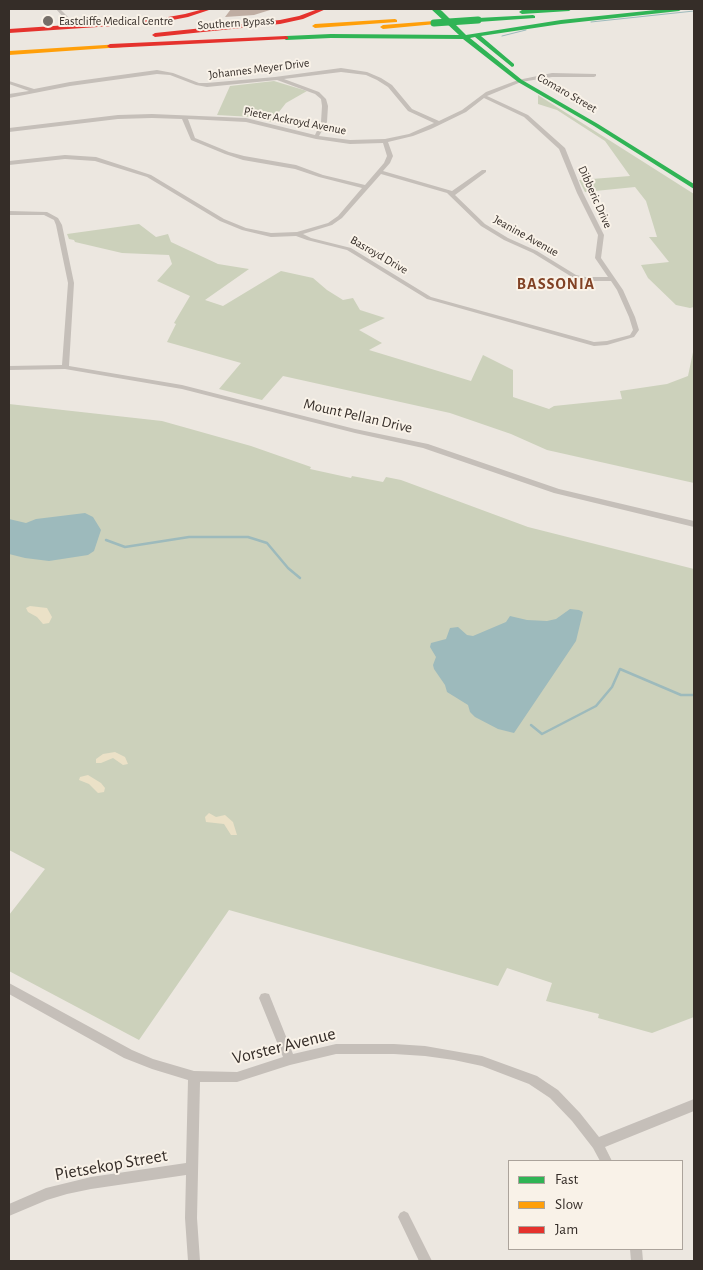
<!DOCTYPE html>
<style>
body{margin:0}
#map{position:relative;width:703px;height:1270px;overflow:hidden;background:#ece7e0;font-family:"Alegreya Sans",sans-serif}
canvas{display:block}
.frame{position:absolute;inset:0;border:10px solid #352d28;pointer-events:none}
.legend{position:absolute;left:508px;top:1160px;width:175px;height:90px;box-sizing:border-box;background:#f9f2e8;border:1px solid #aba39b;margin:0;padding:6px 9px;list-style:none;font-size:15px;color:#352d28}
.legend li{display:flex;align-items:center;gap:10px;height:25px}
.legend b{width:25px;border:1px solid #aba39b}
</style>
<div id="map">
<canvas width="703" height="1270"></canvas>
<div class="frame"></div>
<ul class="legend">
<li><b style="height:6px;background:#30b455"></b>Fast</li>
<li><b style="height:6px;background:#ff9f0a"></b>Slow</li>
<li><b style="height:6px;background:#e5322d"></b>Jam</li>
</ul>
</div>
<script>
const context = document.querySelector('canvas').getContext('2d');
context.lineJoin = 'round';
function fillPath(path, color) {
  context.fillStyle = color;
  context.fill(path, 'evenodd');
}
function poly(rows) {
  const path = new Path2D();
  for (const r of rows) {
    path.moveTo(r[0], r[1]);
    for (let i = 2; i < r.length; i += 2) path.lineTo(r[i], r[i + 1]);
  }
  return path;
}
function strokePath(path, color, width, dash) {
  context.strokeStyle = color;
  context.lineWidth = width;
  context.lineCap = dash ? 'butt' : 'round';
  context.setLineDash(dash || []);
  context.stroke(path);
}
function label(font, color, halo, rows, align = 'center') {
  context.font = font + ' "Alegreya Sans",sans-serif';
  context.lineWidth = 4;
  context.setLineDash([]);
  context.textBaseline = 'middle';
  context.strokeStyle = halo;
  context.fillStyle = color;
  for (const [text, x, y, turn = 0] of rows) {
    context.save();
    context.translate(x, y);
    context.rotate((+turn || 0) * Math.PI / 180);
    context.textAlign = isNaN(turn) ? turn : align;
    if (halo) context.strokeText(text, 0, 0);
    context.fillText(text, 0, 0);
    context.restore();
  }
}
const green = poly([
 [274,81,307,91,286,103,271,122,252,117,217,115,230,86],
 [538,95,694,194,694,307,690,308,676,305,648,278,641,265,669,262,649,237,657,237,646,201,635,187,585,192,579,180,630,176,605,141,557,110,538,104],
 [139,224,156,237,168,234,171,242,218,264,249,269,205,300,223,306,281,271,313,278,327,290,343,300,353,298,360,310,385,318,359,330,382,343,369,350,471,381,483,355,513,370,513,397,549,409,554,406,622,399,620,391,667,384,688,376,693,352,694,352,694,483,547,450,511,434,450,413,283,376,262,400,219,389,241,363,167,342,176,324,174,323,190,296,157,281,172,264,169,255,122,253,75,242,74,240,69,239,67,234],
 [9,404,162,421,251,446,311,467,310,469,351,478,352,476,383,482,386,477,401,480,528,527,694,569,694,1017,652,1033,598,1018,599,1014,546,1001,552,983,507,968,498,986,229,910,139,1040,9,971,9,915,45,869,9,850]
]);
const sand = poly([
 [30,606,47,608,52,617,49,623,43,624,37,617,28,612,26,608],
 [115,752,125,757,128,764,123,765,113,758,101,763,96,763,96,759,103,754],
 [88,775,101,783,105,788,104,792,98,793,89,784,79,780,80,777],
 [209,813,216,817,225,815,233,822,237,835,231,835,224,824,206,822,205,817]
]);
const water = poly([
 [85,513,93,517,101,530,94,551,88,555,49,561,25,558,9,554,9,519,26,523,36,519],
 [570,609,579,610,583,612,576,641,514,733,498,729,475,717,470,712,468,705,447,692,445,685,434,669,433,665,436,657,430,647,431,643,446,639,450,628,458,627,467,635,473,636,506,622,510,616,527,620,547,621,556,619]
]);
const streamFar1 = poly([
 [591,22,694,11],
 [502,36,526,30]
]);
const stream = poly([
 [106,540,125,547,189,537,248,537,267,543,288,568,300,578],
 [531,725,542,734,596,706,612,687,620,669,681,695,694,695]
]);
const building = poly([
 [231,9,269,9,270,10,254,15,225,17]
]);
const street = poly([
 [56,9,60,9,76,25,76,27,72,27,56,9],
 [341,68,367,72,381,78,392,85,412,109,439,121,462,110,486,92,518,80,552,73,596,74,596,76,594,77,552,77,521,82,487,96,528,115,565,148,583,193,604,235,601,258,623,290,635,317,639,330,634,337,607,345,594,346,427,299,347,250,307,240,296,236,271,237,242,230,220,221,147,177,95,161,65,159,9,165,9,161,65,155,96,157,151,175,224,219,246,228,271,233,297,232,328,223,338,216,362,188,319,177,295,169,243,160,225,154,191,140,182,119,152,118,118,119,9,132,9,128,118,115,152,114,246,118,315,135,321,122,322,106,321,99,315,94,277,80,207,87,196,85,170,75,157,74,70,86,9,98,9,94,29,91,9,84,9,81,34,89,70,82,157,70,173,73,199,83,207,83,275,77,341,68],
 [341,72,366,75,377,80,388,87,408,111,434,123,409,134,385,139,350,140,319,136,327,122,328,106,326,99,319,92,284,79,341,72],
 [484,98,524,117,559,149,577,193,598,235,595,258,608,277,585,277,576,275,537,251,508,238,485,224,455,195,486,172,486,170,482,170,452,191,383,171,390,163,393,156,388,142,413,136,431,129,466,112,484,98],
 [188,119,246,122,316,139,350,144,383,143,387,156,384,163,365,185,323,175,296,165,244,156,229,152,195,138,188,119],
 [381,174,447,193,481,226,504,240,533,253,572,277,585,281,611,281,617,290,629,317,633,330,630,335,607,341,594,342,431,297,351,248,311,238,303,234,332,225,342,218,381,174],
 [9,211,47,212,58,218,62,225,74,283,69,366,182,385,355,429,428,444,559,489,694,521,694,527,554,493,423,448,355,433,182,389,65,369,9,370,9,366,62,365,68,283,56,225,54,220,44,215,9,215,9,211],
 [9,983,132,1050,153,1059,194,1071,237,1072,283,1057,259,998,261,994,265,993,269,994,293,1054,336,1044,394,1044,425,1046,482,1056,537,1076,558,1090,580,1113,599,1137,694,1099,694,1111,605,1147,612,1161,600,1161,593,1148,572,1121,550,1098,529,1084,482,1066,454,1060,425,1056,394,1054,336,1054,290,1065,237,1082,200,1082,197,1218,200,1261,188,1261,185,1218,186,1175,91,1189,67,1194,47,1200,9,1216,9,1204,46,1188,91,1177,186,1163,188,1080,152,1069,124,1058,9,994,9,983],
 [404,1211,408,1213,432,1261,419,1261,398,1217,400,1213,404,1211],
 [630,1249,642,1249,643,1261,631,1261,630,1249]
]);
const fast = poly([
 [431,9,439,9,442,11,466,35,561,20,665,9,682,9,679,11,561,24,481,36,514,64,514,66,512,67,475,37,470,38,522,80,598,124,694,184,694,189,594,126,518,82,463,39,331,38,286,40,283,38,286,36,331,34,459,35,431,9],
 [545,9,572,9,569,11,522,14,519,12,522,10,545,9],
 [533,15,535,16,535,18,478,22,475,20,478,18,533,15]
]);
const slow = poly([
 [395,19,397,20,397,22,315,28,312,26,315,24,395,19],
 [434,21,437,23,436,24,383,29,380,27,383,25,434,21],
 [121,44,123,45,123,47,9,55,9,51,121,44]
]);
const jam = poly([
 [204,9,212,9,188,17,157,23,9,33,9,29,157,19,185,14,204,9],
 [318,9,326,9,303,19,280,24,155,37,152,35,155,33,280,20,299,16,318,9],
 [286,36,288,37,288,39,110,48,107,46,110,44,286,36]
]);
const fastBridge = poly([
 [434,23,478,20]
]);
const markers = [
 [48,21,6,"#756e68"]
];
const farPoinames = [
 ["Eastcliffe Medical Centre",59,21]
];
const farStreetnames = [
 ["Southern Bypass",236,23,-4],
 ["Johannes Meyer Drive",259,69,-7],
 ["Comaro Street",567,93,30],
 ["Pieter Ackroyd Avenue",295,121,11],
 ["Dibberic Drive",595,197,66],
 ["Jeanine Avenue",526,236,29],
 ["Basroyd Drive",379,255,30]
];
const streetNames = [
 ["Mount Pellan Drive",358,416,13]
];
const farDistrictnames = [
 ["BASSONIA",556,284]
];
const nearStreetnames = [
 ["Vorster Avenue",284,1046,-14],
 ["Pietsekop Street",111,1165,-10]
];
fillPath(green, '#ccd1bb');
fillPath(sand, '#ebe1c7');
fillPath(water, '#9dbabc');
strokePath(streamFar1, '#9dbabc', 1);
strokePath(stream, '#9dbabc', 2.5);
fillPath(building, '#bfada2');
fillPath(street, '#c5bfb9');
fillPath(fast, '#30b455');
fillPath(slow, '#ff9f0a');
fillPath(jam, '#e5322d');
strokePath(fastBridge, '#30b455', 7);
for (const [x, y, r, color] of markers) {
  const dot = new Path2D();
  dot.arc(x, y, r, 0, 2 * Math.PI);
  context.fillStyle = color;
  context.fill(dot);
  strokePath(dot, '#f9f2e8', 2);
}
label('12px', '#352d28', '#f9f2e8', farPoinames, 'left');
label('12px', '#352d28', '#f9f2e8', farStreetnames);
label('15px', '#352d28', '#f9f2e8', streetNames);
context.letterSpacing = '1px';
label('bold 16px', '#814124', '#f9f2e8', farDistrictnames);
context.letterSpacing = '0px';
label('18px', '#352d28', '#f9f2e8', nearStreetnames);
</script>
